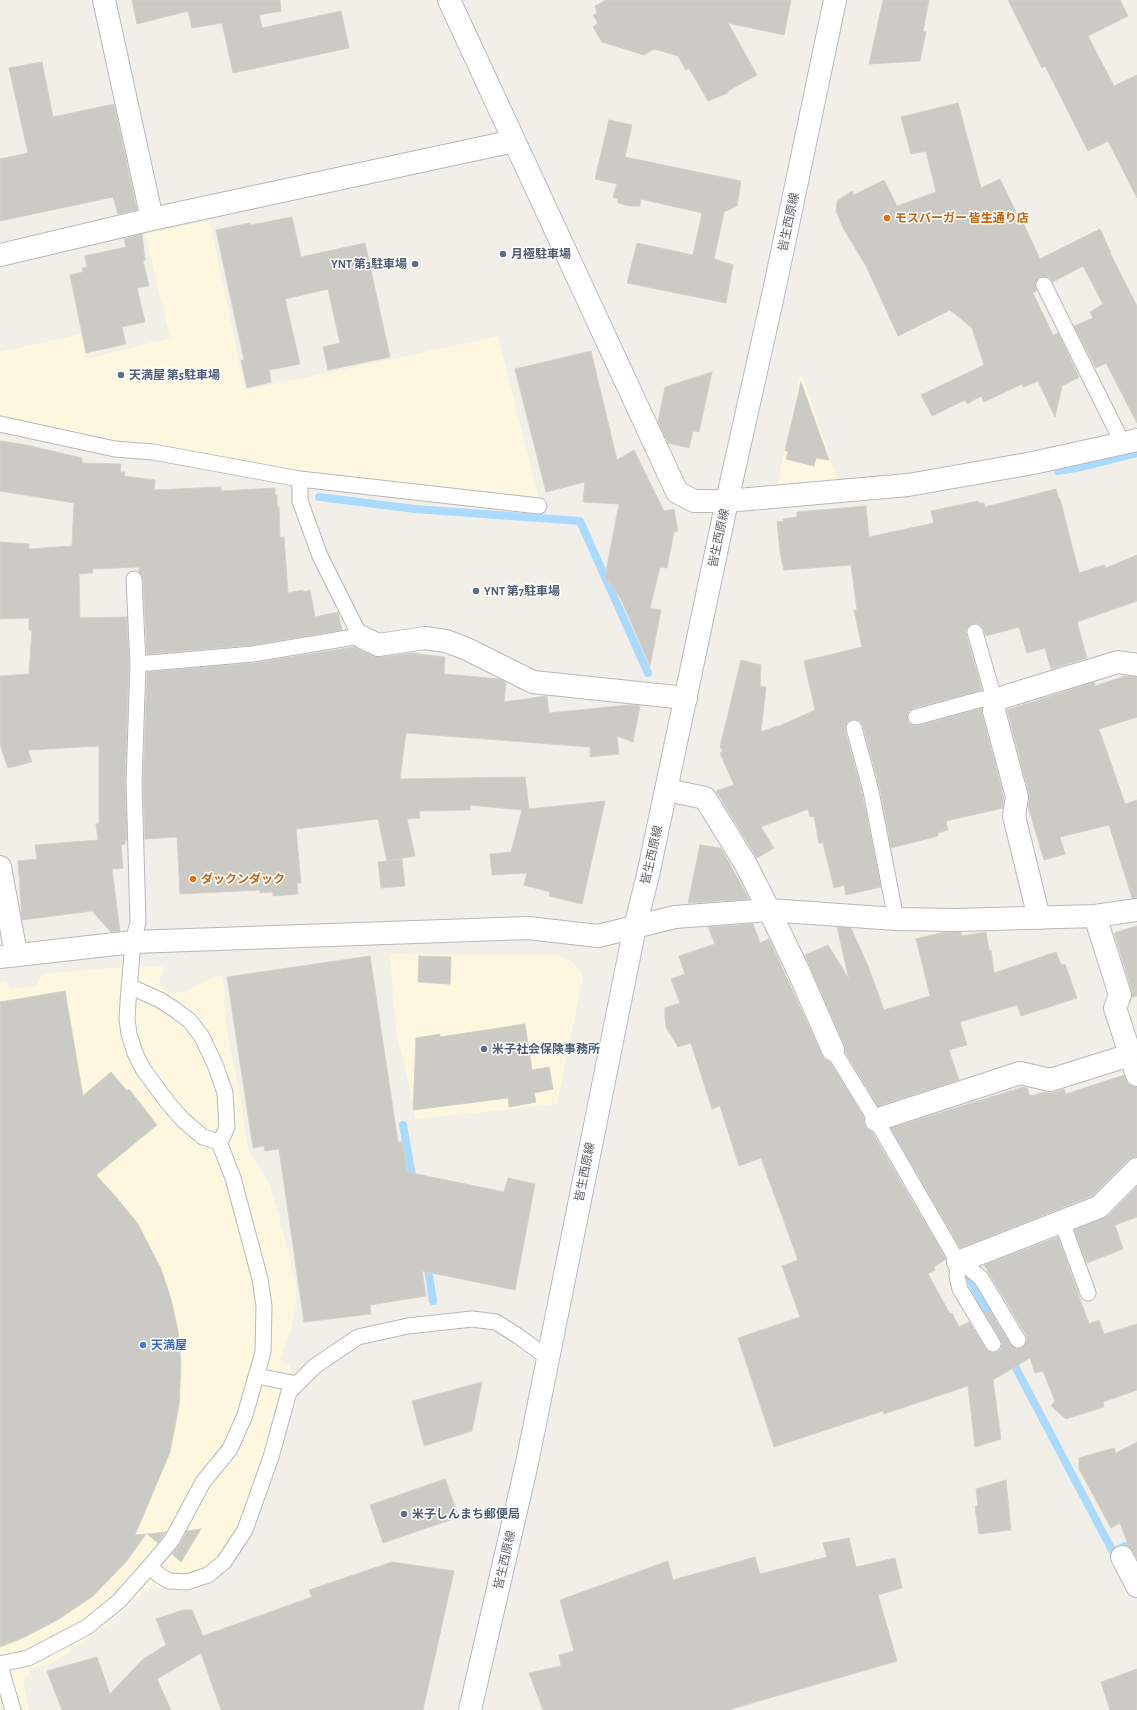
<!DOCTYPE html>
<meta charset="utf-8">
<style>
body{margin:0}
canvas{display:block;background:#f1efe8}
</style>
<canvas width="1137" height="1710"></canvas>
<script>
const context = document.querySelector('canvas').getContext('2d');
context.lineJoin = 'round';
function fillPath(path, color) {
  context.fillStyle = color;
  context.fill(path, 'evenodd');
}
function poly(rows) {
  const path = new Path2D();
  for (const r of rows) {
    path.moveTo(r[0], r[1]);
    for (let i = 2; i < r.length; i += 2) path.lineTo(r[i], r[i + 1]);
  }
  return path;
}
function strokePath(path, color, width, dash) {
  context.strokeStyle = color;
  context.lineWidth = width;
  context.lineCap = dash ? 'butt' : 'round';
  context.setLineDash(dash || []);
  context.stroke(path);
}
function label(font, color, halo, rows, align = 'center') {
  context.font = font + ' "Alegreya Sans","Noto Sans JP",sans-serif';
  context.lineWidth = 3;
  context.setLineDash([]);
  context.textBaseline = 'middle';
  context.strokeStyle = halo;
  context.fillStyle = color;
  for (const [text, x, y, turn = 0] of rows) {
    context.save();
    context.translate(x, y);
    context.rotate((+turn || 0) * Math.PI / 180);
    context.textAlign = isNaN(turn) ? turn : align;
    if (halo) context.strokeText(text, 0, 0);
    context.fillText(text, 0, 0);
    context.restore();
  }
}
const commercial = poly([
 [210,220,245,390,398,358,498,336,539,499,317,475,246,460,117,442,0,418,0,352,81,334,87,359,170,338,145,234],
 [801,373,839,484,776,489],
 [390,954,556,955,571,961,580,970,583,976,557,1104,415,1119,410,1088,396,1032],
 [164,967,164,972,159,979,160,984,167,991,174,993,183,992,211,978,223,976,226,1026,239,1090,248,1149,269,1183,279,1216,296,1285,296,1305,291,1331,280,1359,283,1363,290,1365,296,1405,286,1424,283,1440,263,1501,249,1539,232,1564,220,1576,206,1585,192,1591,165,1589,152,1585,115,1618,79,1645,56,1661,32,1669,23,1682,29,1710,4,1710,0,1704,0,982,6,981,10,989,37,986,42,974,108,968]
]);
const stream = poly([
 [1058,471,1081,467,1137,453],
 [319,497,415,509,580,521,648,673],
 [809,970,828,1006],
 [875,1096,913,1169],
 [403,1125,413,1182],
 [427,1263,433,1301],
 [964,1268,992,1322],
 [1010,1357,1113,1552,1125,1546,1130,1557]
]);
const building = poly([
 [132,0,280,0,281,11,259,15,262,28,341,11,349,48,233,73,222,23,192,28,188,11,137,24,132,0],
 [606,0,791,0,784,35,728,23,757,75,728,91,728,93,708,101,689,68,686,70,678,56,654,49,644,55,602,42,593,27,598,23,593,15,597,13,595,6,606,0],
 [883,0,929,0,923,31,926,32,920,61,869,64,883,0],
 [1008,0,1120,0,1128,16,1088,36,1114,86,1137,75,1137,198,1108,141,1088,151,1045,66,1042,68,1008,0],
 [42,62,53,117,114,104,137,210,118,214,113,197,0,221,0,159,28,153,9,68,42,62],
 [958,103,981,188,1000,179,1018,216,1020,216,1040,259,1100,229,1111,253,1110,253,1137,306,1137,423,1106,363,1096,368,1074,326,1093,318,1090,312,1103,304,1083,266,1053,282,1049,277,1044,276,1040,277,1035,284,1037,291,1033,293,1053,335,1058,333,1079,377,1062,386,1055,417,1038,381,1023,387,1022,384,984,402,981,396,967,404,965,400,932,416,921,395,984,365,972,328,950,310,898,336,866,266,843,228,836,211,837,201,852,191,854,195,884,180,897,206,936,192,926,151,911,154,901,117,958,103],
 [609,120,632,125,625,157,741,181,737,206,724,212,714,259,733,265,726,303,627,283,637,243,693,255,702,213,641,199,640,206,630,206,618,203,618,199,613,197,617,184,595,179,609,120],
 [292,217,301,257,365,243,390,357,328,370,323,347,340,343,328,289,285,299,300,364,269,370,271,382,247,388,241,360,244,360,216,230,250,223,251,225,292,217],
 [142,234,145,260,143,261,149,286,137,288,145,322,122,327,126,344,86,353,70,275,83,272,82,268,87,267,85,256,126,247,124,239,142,234],
 [591,351,617,460,634,450,664,511,674,509,678,531,674,532,667,568,660,567,650,608,661,610,650,666,621,599,605,577,619,504,583,502,585,482,546,492,515,369,591,351],
 [712,372,699,432,693,431,689,448,668,443,658,422,665,387,712,372],
 [801,382,829,460,816,458,814,466,786,459,788,452,785,450,801,382],
 [0,441,26,445,82,458,82,463,121,464,120,472,125,472,124,476,155,480,154,490,221,487,221,491,275,488,275,495,277,495,277,507,279,507,280,538,284,537,288,593,303,590,304,592,310,590,315,617,338,612,342,630,252,645,147,654,143,579,139,572,139,567,92,569,93,573,79,574,80,618,127,617,129,664,125,782,127,840,125,841,125,844,121,845,123,868,112,869,120,931,111,932,92,911,22,920,18,861,37,859,35,845,98,840,96,824,99,824,99,746,28,750,32,762,8,768,0,744,0,676,29,674,32,630,29,630,29,618,0,619,0,542,29,544,29,549,72,546,74,503,0,491,0,441],
 [1056,489,1059,499,1060,499,1079,573,1104,565,1106,568,1137,555,1137,601,1077,622,1087,658,1051,669,1045,648,1027,653,1019,627,986,636,982,626,977,623,972,624,966,629,966,634,982,690,914,708,909,711,907,715,909,723,913,726,918,726,982,708,982,714,1004,798,1003,808,946,821,948,830,938,833,938,836,891,848,880,789,863,726,860,721,852,719,847,722,845,730,862,793,881,887,846,895,844,885,834,888,823,843,819,843,814,816,810,817,808,809,761,827,774,848,757,858,716,791,734,785,720,753,723,751,720,747,741,660,761,665,760,686,766,687,761,732,777,726,777,727,815,710,804,661,862,647,854,610,857,610,851,565,784,570,780,553,777,521,783,522,783,519,797,517,797,512,866,506,869,537,934,523,931,511,978,501,979,503,984,503,985,507,1056,489],
 [354,647,372,656,379,657,412,653,445,657,444,674,500,679,506,683,504,702,547,696,549,713,628,705,640,706,633,742,617,736,619,754,590,757,590,747,406,733,400,779,525,777,529,809,605,801,582,904,549,896,550,892,524,885,527,873,492,875,490,854,511,852,522,810,470,805,470,810,419,811,420,818,407,819,415,856,387,861,378,819,296,829,301,883,297,883,298,894,273,896,273,892,260,893,260,890,180,894,177,837,145,839,143,782,147,672,254,663,354,647],
 [1125,676,1137,677,1137,717,1099,729,1125,804,1137,800,1137,897,1132,898,1109,825,1060,837,1065,854,1044,860,1028,807,1029,794,1007,710,1094,682,1095,686,1125,676],
 [700,845,721,848,749,899,688,903,700,845],
 [402,859,405,886,381,888,378,862,402,859],
 [753,924,760,943,769,939,822,1055,825,1060,830,1062,864,1117,864,1124,867,1129,872,1132,946,1259,934,1267,935,1270,928,1274,950,1314,952,1313,959,1327,969,1322,986,1349,993,1353,997,1352,1001,1349,1002,1343,985,1313,990,1311,1011,1345,1018,1349,1023,1347,1027,1340,1026,1335,984,1265,1058,1237,1089,1324,1099,1320,1104,1334,1137,1324,1137,1390,1103,1402,1104,1407,1066,1419,1051,1406,1055,1401,1043,1371,1035,1373,1030,1358,993,1380,1001,1439,975,1447,968,1386,884,1414,883,1411,774,1447,738,1338,800,1317,782,1266,798,1260,761,1158,739,1166,720,1106,712,1109,691,1043,678,1047,666,1027,665,1018,665,1008,680,1003,671,979,685,974,679,956,715,944,708,927,753,924],
 [1137,926,1137,996,1132,997,1132,991,1114,933,1137,926],
 [837,927,851,928,868,966,884,1010,930,996,916,939,944,932,961,932,962,936,986,932,989,950,991,950,994,973,1056,952,1061,965,1065,964,1077,998,1021,1016,1017,1005,960,1022,967,1045,949,1050,959,1080,878,1106,845,1052,844,1045,805,955,828,945,849,979,837,927],
 [370,956,398,1142,402,1142,407,1172,504,1192,508,1178,535,1184,515,1290,422,1271,426,1296,370,1305,371,1314,304,1322,279,1149,265,1151,264,1146,253,1148,227,977,370,956],
 [419,956,451,957,450,984,418,982,419,956],
 [65,991,83,1096,111,1072,127,1091,129,1089,157,1125,96,1175,116,1197,138,1224,161,1269,171,1299,178,1331,181,1364,179,1405,170,1452,135,1535,146,1534,126,1562,93,1596,59,1619,25,1637,0,1647,0,1002,65,991],
 [525,1024,532,1070,549,1067,553,1089,534,1093,536,1102,509,1107,508,1098,413,1110,416,1038,440,1034,440,1037,525,1024],
 [1124,1075,1128,1084,1137,1087,1137,1157,1128,1160,1092,1196,960,1248,891,1128,1023,1087,1027,1088,1030,1096,1045,1092,1052,1093,1064,1089,1066,1094,1124,1075],
 [1137,1187,1137,1217,1115,1225,1123,1249,1087,1263,1074,1230,1108,1216,1137,1187],
 [482,1382,472,1431,424,1446,412,1401,482,1382],
 [1137,1442,1137,1559,1129,1547,1120,1523,1111,1528,1079,1469,1079,1458,1114,1448,1116,1453,1137,1442],
 [445,1479,459,1517,383,1543,370,1505,445,1479],
 [1006,1480,1011,1530,979,1534,975,1506,978,1506,976,1489,1006,1480],
 [201,1529,181,1562,172,1554,180,1544,187,1531,201,1529],
 [166,1532,158,1543,147,1534,166,1532],
 [849,1538,856,1567,895,1558,902,1588,878,1595,897,1661,728,1710,543,1710,529,1673,561,1666,559,1655,574,1651,560,1600,668,1561,673,1580,755,1557,760,1574,827,1557,823,1543,849,1538],
 [392,1562,454,1571,423,1710,221,1710,201,1653,157,1679,171,1710,62,1710,47,1671,97,1657,110,1694,143,1659,166,1645,156,1619,183,1610,192,1610,203,1636,312,1597,309,1590,392,1562],
 [1137,1669,1137,1710,1110,1710,1101,1682,1137,1669]
]);
const lane = poly([
 [1044,285,1123,444],
 [0,424,115,449,153,452,300,479,539,506],
 [138,664,253,654,360,636,320,556,300,501,300,479],
 [916,717,982,699,995,702,975,632],
 [854,728,871,791,896,919],
 [129,986,160,1000,174,1009,190,1021,202,1037,216,1067,225,1093,227,1127,223,1136,219,1142],
 [833,1050,876,1120,958,1262,957,1276,960,1289,993,1344],
 [1062,1222,1088,1293],
 [958,1262,970,1269,981,1278,1018,1340],
 [257,1376,297,1384],
 [150,1566,159,1575,169,1581,187,1582,208,1575,224,1562,245,1530,271,1457,289,1392,315,1366,358,1337,408,1326,472,1319,496,1322,518,1336,548,1358],
 [0,1664,28,1658,87,1627,119,1601,150,1566,172,1540,203,1482,230,1449,245,1415,263,1352,264,1306,260,1279,233,1178,219,1142,203,1137,183,1120,168,1103,143,1069,135,1053,129,1034,127,1019,128,1002,133,942,138,922,134,782,138,664,134,579],
 [0,1666,13,1710]
]);
const street = poly([
 [104,0,152,219],
 [449,0,677,492,694,501,727,501,908,485,1033,463,1137,440],
 [0,255,152,219,514,141],
 [360,636,378,645,425,638,446,641,467,649,533,682,686,698],
 [667,790,705,798,745,863,769,910,797,968,833,1050],
 [0,867,16,954],
 [1095,916,1120,995,1115,1008,1137,1075],
 [1039,918,1014,816,1017,797,994,711,995,702,999,699,1010,695,1118,662,1137,665],
 [0,957,133,942,528,928,598,936,675,917,769,910,896,919,956,920,1095,916,1137,910],
 [876,1120,1020,1073,1050,1080,1130,1055],
 [958,1262,1099,1207,1137,1169],
 [1122,1557,1137,1586]
]);
const secondary = poly([
 [470,1710,527,1463,635,927,648,875,727,501,774,291,835,0]
]);
const markers = [
 [887,218,4,"#e8710a"],
 [503,254,4,"#5c6f8a"],
 [415,264,4,"#5c6f8a"],
 [121,375,4,"#5c6f8a"],
 [476,591,4,"#5c6f8a"],
 [193,879,4,"#e8710a"],
 [484,1049,4,"#5c6f8a"],
 [143,1345,4,"#3f7fe0"],
 [404,1514,4,"#5c6f8a"]
];
const foodNames = [
 ["モスバーガー 皆生通り店",895,218],
 ["ダックンダック",201,879]
];
const streetNames = [
 ["皆生西原線",789,222,-78],
 ["皆生西原線",719,538,-78],
 ["皆生西原線",652,855,-77],
 ["皆生西原線",585,1172,-79],
 ["皆生西原線",505,1560,-77]
];
const serviceNames = [
 ["月極駐車場",511,254],
 ["YNT 第3駐車場",407,264,"right"],
 ["天満屋 第5駐車場",129,375],
 ["YNT 第7駐車場",484,591],
 ["米子社会保険事務所",492,1049],
 ["米子しんまち郵便局",412,1514]
];
const shopNames = [
 ["天満屋",151,1345]
];
fillPath(commercial, '#fef7e0');
strokePath(stream, '#aadaff', 8);
fillPath(building, '#cccac5');
strokePath(building, '#d6d1c6', 1);
strokePath(lane, '#b5b8bc', 17);
strokePath(street, '#b5b8bc', 24);
strokePath(secondary, '#b6babf', 24);
strokePath(lane, '#fff', 15);
strokePath(street, '#fff', 22);
strokePath(secondary, '#fff', 22);
for (const [x, y, r, color] of markers) {
  const dot = new Path2D();
  dot.arc(x, y, r, 0, 2 * Math.PI);
  context.fillStyle = color;
  context.fill(dot);
  strokePath(dot, '#fff', 1.5);
}
label('bold 12px', '#c56008', '#fff', foodNames, 'left');
label('12px', '#5f6368', '#fff', streetNames);
label('bold 12px', '#4e5e75', '#fff', serviceNames, 'left');
label('bold 12px', '#366cbe', '#fff', shopNames, 'left');
</script>
